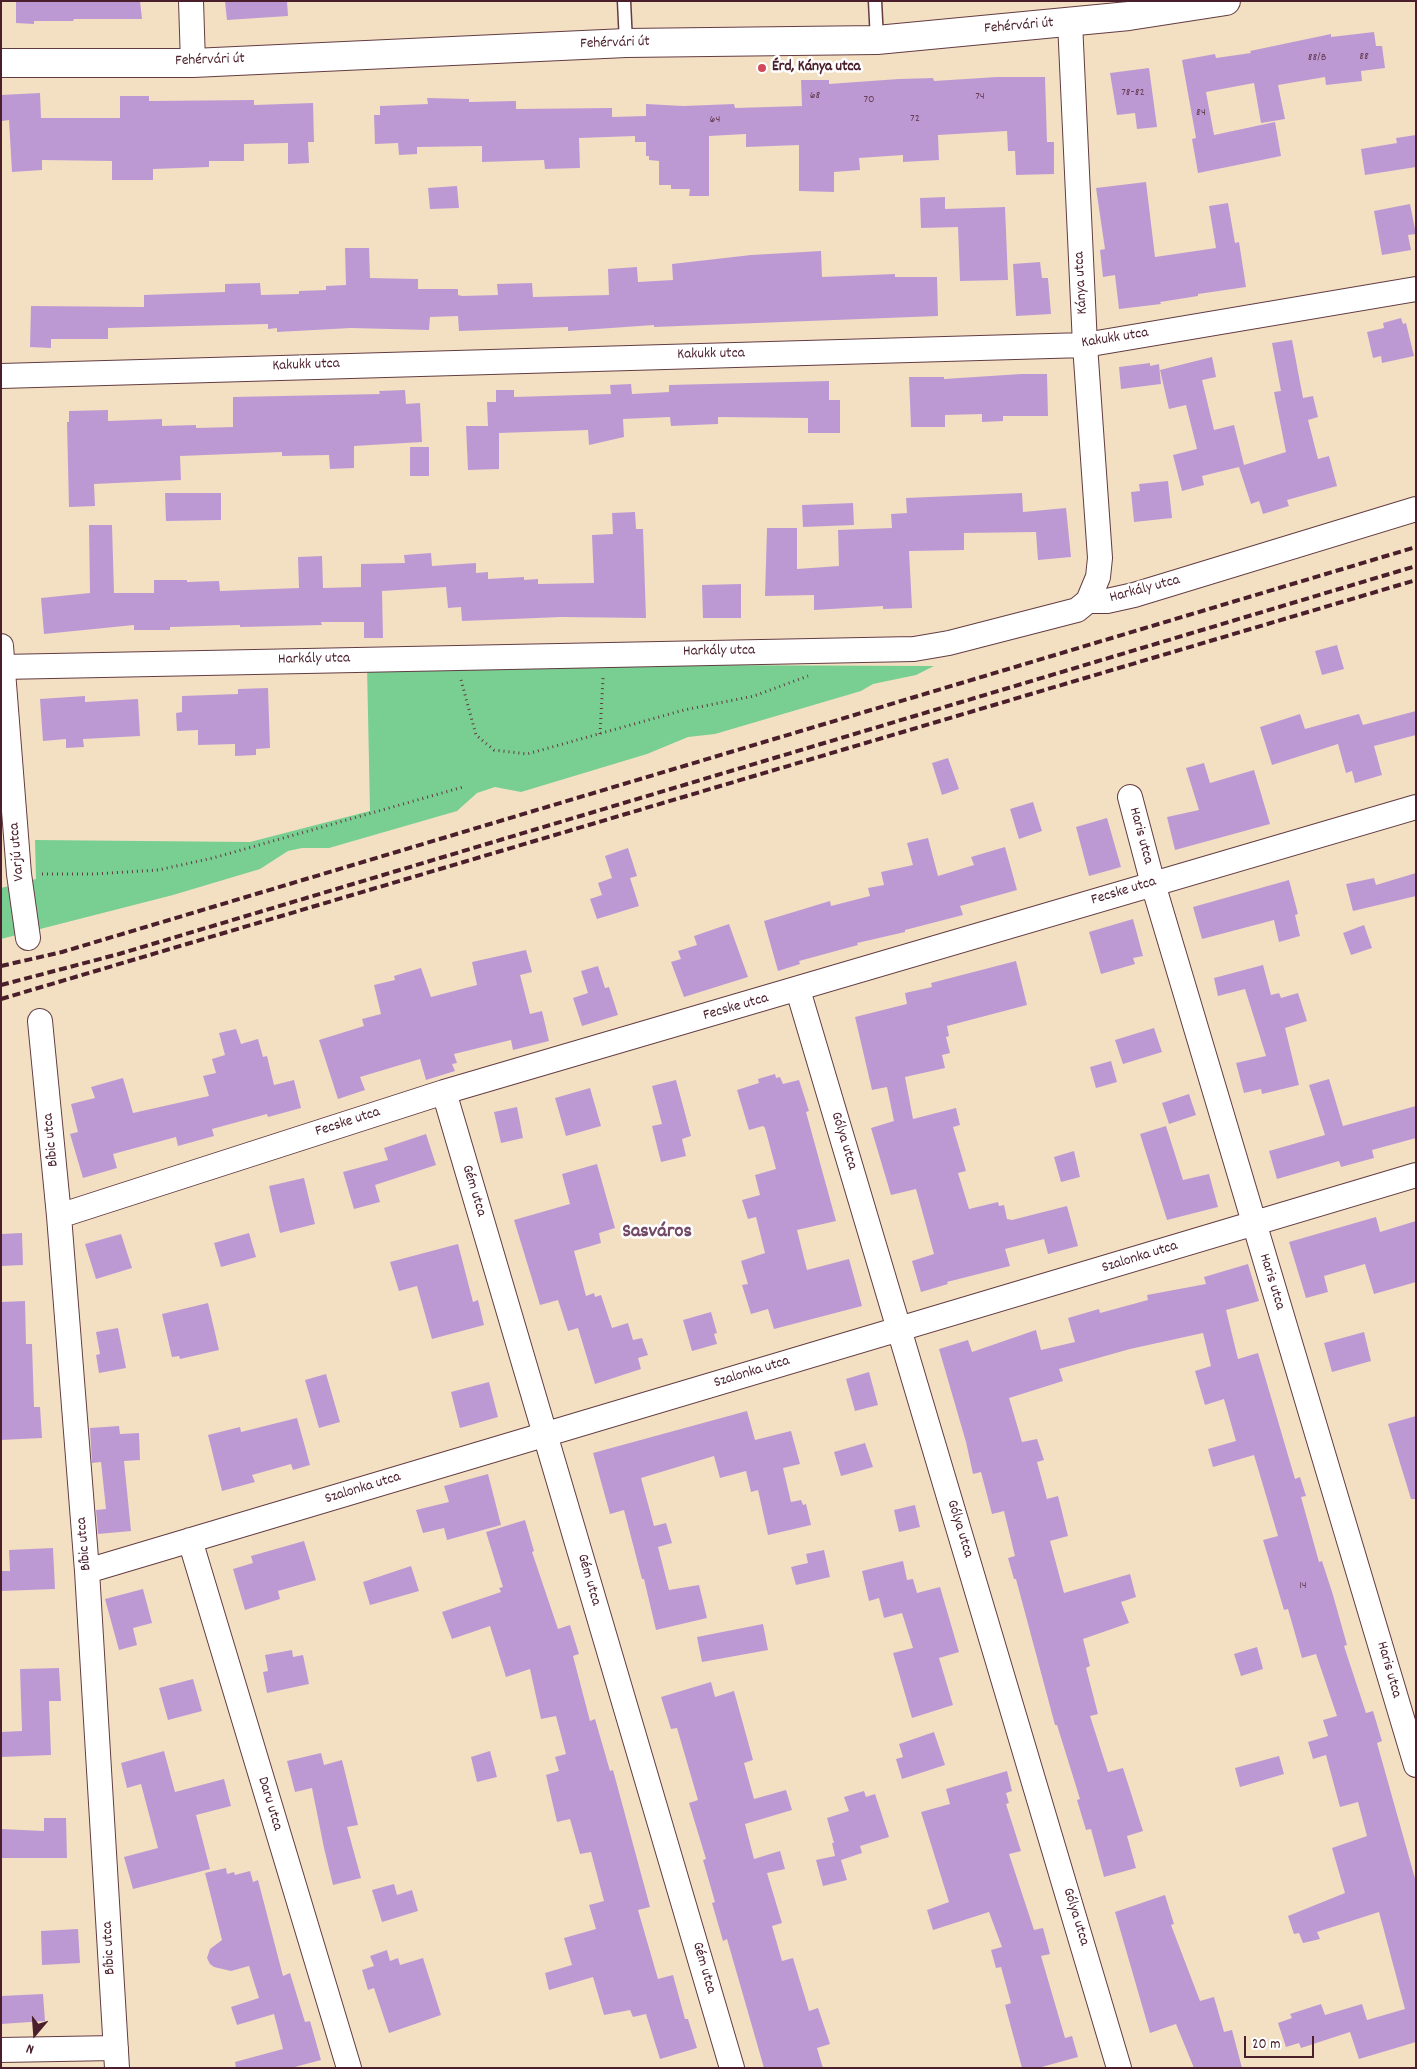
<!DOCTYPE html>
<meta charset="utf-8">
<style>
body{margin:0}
#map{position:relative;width:1417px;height:2069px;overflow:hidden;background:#f3e0c3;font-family:Dekko,sans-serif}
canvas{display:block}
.frame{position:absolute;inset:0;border:2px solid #4a1f2b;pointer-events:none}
.north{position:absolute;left:10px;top:2009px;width:50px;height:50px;-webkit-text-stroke:4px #fff;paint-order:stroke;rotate:198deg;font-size:14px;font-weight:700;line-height:20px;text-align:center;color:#4a1f2b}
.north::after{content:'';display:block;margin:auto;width:18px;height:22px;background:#4a1f2b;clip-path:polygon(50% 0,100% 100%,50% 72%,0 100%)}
.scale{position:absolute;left:1244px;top:2036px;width:70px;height:22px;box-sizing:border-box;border:2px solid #4a1f2b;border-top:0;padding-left:6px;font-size:15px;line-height:18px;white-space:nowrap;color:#4a1f2b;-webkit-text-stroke:4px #fff;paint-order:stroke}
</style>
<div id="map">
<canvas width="1417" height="2069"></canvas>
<div class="frame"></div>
<div class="north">N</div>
<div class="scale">20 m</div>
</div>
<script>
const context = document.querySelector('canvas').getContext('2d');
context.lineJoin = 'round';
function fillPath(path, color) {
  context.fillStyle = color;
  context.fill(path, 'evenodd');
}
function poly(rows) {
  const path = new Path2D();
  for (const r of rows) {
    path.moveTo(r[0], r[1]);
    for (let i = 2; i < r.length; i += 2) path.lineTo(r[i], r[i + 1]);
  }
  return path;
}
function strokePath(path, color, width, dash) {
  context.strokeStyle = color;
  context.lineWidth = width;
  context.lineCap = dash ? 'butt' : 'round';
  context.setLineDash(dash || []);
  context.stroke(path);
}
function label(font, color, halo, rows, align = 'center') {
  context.font = font + ' Dekko,sans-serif';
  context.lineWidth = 5;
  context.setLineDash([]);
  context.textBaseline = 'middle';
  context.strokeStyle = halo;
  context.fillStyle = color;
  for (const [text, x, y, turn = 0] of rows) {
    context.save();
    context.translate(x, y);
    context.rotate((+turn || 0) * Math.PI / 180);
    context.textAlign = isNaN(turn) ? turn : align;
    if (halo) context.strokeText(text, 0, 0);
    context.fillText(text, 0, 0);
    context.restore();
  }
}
const green = poly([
 [367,665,418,664,934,666,916,675,873,684,861,691,715,734,688,737,647,754,521,792,495,787,477,793,457,811,329,848,302,848,288,851,260,869,173,895,1,939,1,888,36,879,35,840,250,842,370,811]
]);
const building = poly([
 [16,1,140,1,142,19,74,19,73,21,34,21,34,24,16,23],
 [225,1,287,1,288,16,227,20],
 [1374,32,1376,46,1382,46,1385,68,1361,71,1362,81,1326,85,1325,77,1278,85,1285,119,1261,123,1254,83,1206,92,1214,135,1275,122,1281,156,1198,173,1192,139,1196,138,1182,60,1215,54,1216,58,1251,53,1250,51,1331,34,1331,37],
 [1149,68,1157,127,1137,129,1135,113,1117,115,1110,73],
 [997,77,1045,77,1047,142,1054,142,1054,174,1016,175,1015,151,1008,151,1007,131,938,135,939,160,903,162,903,155,859,158,860,170,834,172,834,192,799,191,799,145,746,147,746,134,709,136,709,196,689,196,690,189,671,189,671,185,659,185,659,161,649,160,649,156,646,156,646,142,635,142,635,136,579,138,580,168,545,169,544,160,482,162,482,146,417,147,417,154,399,155,398,143,375,144,374,115,380,115,380,106,428,104,427,98,469,99,469,102,516,101,516,109,612,108,612,117,646,116,646,104,683,106,734,104,735,108,802,106,801,80,829,80,829,84,899,79,933,78,934,81],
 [40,93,41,118,120,118,120,96,149,96,149,101,254,100,254,105,313,103,314,142,308,142,309,163,288,164,288,143,244,144,244,161,209,161,209,167,153,169,153,180,112,180,112,161,42,160,42,170,12,172,9,120,2,121,1,95],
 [1416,135,1416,167,1365,175,1361,149,1397,143,1396,138],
 [1146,182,1155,257,1216,248,1209,206,1228,203,1235,243,1239,242,1246,287,1198,294,1198,296,1160,302,1161,304,1119,309,1115,275,1103,277,1100,250,1105,249,1096,188],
 [457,186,459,208,430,209,428,188],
 [945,197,945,209,1005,207,1008,280,960,281,958,227,921,228,920,198],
 [1410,204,1416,234,1408,235,1411,250,1382,255,1374,211],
 [345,248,369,248,370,278,418,279,418,289,458,289,458,295,462,296,498,295,497,284,532,283,533,297,609,295,608,269,637,267,638,282,673,280,672,264,751,255,821,251,822,277,895,274,895,277,937,277,938,316,654,327,654,325,568,331,568,327,459,331,458,316,430,317,429,330,351,328,277,332,277,328,268,329,268,324,108,328,108,339,51,339,51,348,30,347,31,306,144,307,144,295,225,292,225,284,260,283,261,295,299,294,299,291,326,290,326,286,346,285],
 [1040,262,1042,278,1048,278,1051,314,1016,316,1013,264],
 [1401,318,1403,324,1406,323,1414,356,1382,363,1381,356,1373,358,1367,332,1384,328,1383,323],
 [1292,340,1303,398,1313,396,1318,417,1308,420,1318,459,1329,456,1337,486,1287,500,1289,506,1263,514,1259,501,1251,504,1239,467,1202,476,1204,485,1182,491,1173,455,1197,449,1186,405,1169,409,1160,370,1212,357,1216,377,1202,380,1214,430,1234,425,1244,465,1286,452,1274,392,1281,391,1272,343],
 [1150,363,1150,366,1159,364,1161,384,1121,389,1119,367],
 [1021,374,1047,374,1048,416,1003,416,1003,421,982,422,982,414,945,415,945,427,911,427,909,377,944,377,944,379],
 [829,381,829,400,840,400,840,433,808,433,808,418,718,417,718,424,671,426,670,417,623,419,624,437,589,445,588,430,499,433,499,469,468,470,466,426,488,426,487,402,496,402,496,390,514,390,514,397,611,394,610,385,631,384,632,394,669,392,669,385],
 [405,390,406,404,420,403,422,442,354,446,354,468,330,469,329,455,282,456,282,452,180,456,181,480,94,484,95,506,69,507,67,422,69,422,69,411,108,410,108,421,162,419,162,426,196,425,196,428,233,427,233,397,380,394,379,391],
 [410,447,429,447,429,476,410,476],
 [1168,481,1172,518,1134,522,1131,492,1140,491,1139,484],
 [165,493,221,493,221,520,166,521],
 [1022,493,1023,512,1066,508,1071,557,1038,560,1036,532,964,533,964,550,909,551,912,608,883,609,883,606,814,610,814,595,765,596,767,528,797,528,797,569,839,566,838,530,892,528,891,514,907,513,906,498],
 [853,503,854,525,803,527,802,505],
 [635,512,636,529,643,529,646,618,561,617,462,621,461,607,448,608,446,587,382,591,383,638,364,638,364,622,321,622,322,625,283,626,240,627,240,625,170,627,170,630,134,630,134,625,44,634,41,598,90,593,89,525,112,525,114,593,154,593,154,580,187,580,187,582,219,581,220,591,299,588,298,557,322,556,323,588,361,587,361,564,405,563,404,555,431,553,432,566,476,563,476,573,488,572,488,579,524,577,524,580,538,579,538,584,594,583,592,535,613,534,612,513],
 [741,584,741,618,703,618,702,585],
 [1337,645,1344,669,1322,675,1315,651],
 [268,688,270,748,256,749,256,755,235,756,235,744,198,745,198,730,177,731,176,713,182,712,182,696,238,694,238,689],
 [85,696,85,702,138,699,140,736,83,739,84,747,66,748,66,739,43,741,40,699],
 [1416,711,1416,735,1374,746,1382,775,1355,783,1352,771,1346,773,1338,744,1272,765,1260,727,1300,714,1305,729,1359,714,1363,725],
 [948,758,959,789,942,795,932,763],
 [1204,763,1210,783,1254,770,1270,824,1175,850,1167,817,1199,810,1186,768],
 [1033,802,1042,831,1019,839,1010,809],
 [1107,818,1121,867,1089,876,1076,827],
 [928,838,938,876,974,865,971,857,1005,847,1017,890,960,906,963,915,905,930,905,932,857,943,858,945,799,961,800,964,778,971,764,921,830,901,831,906,870,896,868,888,884,885,881,872,913,865,907,843],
 [628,848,637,876,630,878,639,906,597,919,590,899,602,895,598,883,612,878,605,856],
 [1416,873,1416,896,1353,911,1346,884,1374,878,1376,885],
 [1289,880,1298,914,1295,915,1300,936,1279,942,1274,920,1202,939,1193,907],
 [1133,919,1143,956,1133,958,1135,964,1101,974,1089,932],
 [729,924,748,977,684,997,671,962,681,959,678,951,697,945,694,936],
 [1364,925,1372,948,1351,955,1343,933],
 [526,950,532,972,520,975,530,1014,542,1011,549,1041,513,1050,511,1040,454,1054,457,1063,452,1064,455,1071,426,1080,420,1059,360,1077,365,1090,338,1099,319,1040,364,1026,362,1019,381,1014,374,985,395,980,394,976,421,968,431,997,477,985,472,962],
 [1016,961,1027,1005,947,1026,949,1036,946,1037,950,1053,942,1055,945,1068,905,1077,913,1119,956,1108,960,1125,953,1127,966,1171,958,1173,969,1209,998,1202,999,1206,1004,1205,1007,1219,1012,1220,1067,1206,1078,1246,1048,1254,1044,1239,1005,1249,1010,1266,947,1282,948,1284,921,1292,912,1261,934,1254,916,1189,891,1195,871,1128,894,1121,887,1087,872,1090,855,1017,907,1004,905,993,932,987,931,983],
 [1263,965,1271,995,1279,993,1281,998,1298,993,1307,1021,1285,1028,1299,1085,1262,1094,1261,1089,1244,1093,1236,1063,1266,1056,1245,989,1218,996,1214,978],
 [598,966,605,988,609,987,618,1015,582,1026,573,998,588,993,581,971],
 [1154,1028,1162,1052,1123,1064,1115,1040],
 [236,1029,241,1044,258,1039,263,1057,267,1056,274,1085,294,1080,301,1108,268,1117,267,1114,212,1129,214,1136,178,1146,176,1137,113,1154,117,1168,83,1178,70,1134,78,1132,71,1104,95,1098,91,1087,123,1078,133,1113,209,1096,203,1076,216,1073,212,1059,225,1055,219,1033],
 [1111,1061,1117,1082,1096,1088,1090,1067],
 [775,1074,776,1078,780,1077,783,1084,799,1080,809,1111,806,1112,836,1221,797,1230,807,1270,849,1259,862,1306,774,1329,768,1309,751,1314,742,1285,748,1284,741,1261,765,1253,756,1217,748,1219,742,1200,760,1195,755,1175,776,1169,765,1128,763,1126,749,1130,737,1090,759,1083,758,1079],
 [1329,1079,1343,1126,1416,1106,1416,1138,1372,1150,1374,1158,1341,1167,1339,1161,1277,1179,1269,1151,1325,1135,1309,1085],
 [676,1080,691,1136,682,1139,686,1156,661,1162,652,1126,662,1124,652,1086],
 [590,1088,601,1126,566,1136,555,1098],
 [1189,1094,1196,1115,1169,1124,1162,1103],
 [517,1107,523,1138,501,1143,494,1112],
 [1166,1126,1183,1180,1209,1174,1218,1207,1167,1220,1140,1134],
 [426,1134,436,1165,375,1185,380,1202,354,1209,343,1172,388,1160,384,1148],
 [1074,1151,1080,1177,1061,1182,1054,1157],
 [597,1164,615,1228,599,1233,601,1243,574,1251,586,1296,594,1293,595,1297,601,1295,612,1328,628,1323,633,1340,642,1338,648,1355,638,1358,641,1369,595,1384,578,1328,568,1331,558,1300,540,1305,514,1220,570,1204,562,1174],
 [304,1178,315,1224,280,1233,269,1186],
 [1376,1217,1380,1232,1416,1221,1416,1282,1374,1294,1365,1264,1324,1276,1328,1292,1306,1298,1289,1242],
 [22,1233,23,1265,1,1266,1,1234],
 [249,1233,256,1257,221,1267,214,1243],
 [121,1234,132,1268,96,1279,85,1244],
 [458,1244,473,1302,478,1300,484,1325,432,1339,417,1286,399,1291,390,1262],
 [1248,1264,1259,1301,1226,1310,1238,1359,1258,1353,1295,1479,1300,1477,1306,1496,1301,1497,1319,1562,1322,1561,1333,1595,1347,1645,1344,1646,1366,1713,1373,1711,1382,1741,1377,1743,1416,1882,1416,2042,1359,2059,1350,2032,1301,2048,1299,2043,1286,2047,1278,2023,1292,2018,1290,2014,1321,2004,1325,2015,1362,2004,1367,2020,1405,2009,1379,1912,1317,1932,1320,1939,1303,1943,1299,1933,1294,1934,1288,1916,1345,1893,1332,1848,1367,1836,1358,1802,1340,1807,1326,1755,1313,1759,1308,1742,1328,1736,1323,1720,1337,1716,1316,1654,1302,1658,1288,1609,1284,1610,1263,1540,1278,1536,1254,1455,1213,1467,1208,1449,1236,1441,1224,1399,1205,1405,1195,1371,1211,1366,1203,1333,1130,1349,1059,1369,1063,1381,1009,1398,1022,1442,1037,1439,1044,1460,1037,1462,1047,1499,1058,1496,1068,1536,1050,1541,1064,1593,1130,1574,1136,1597,1121,1602,1129,1623,1083,1639,1090,1666,1086,1668,1098,1714,1090,1716,1108,1772,1123,1768,1143,1831,1127,1836,1136,1868,1104,1877,1091,1829,1086,1830,1077,1800,1080,1799,1057,1725,1055,1725,1016,1579,1014,1579,1008,1558,1015,1556,1004,1511,992,1514,981,1472,973,1474,966,1442,939,1349,968,1340,972,1352,1036,1330,1041,1350,1075,1342,1068,1318,1099,1309,1100,1313,1148,1300,1147,1295,1206,1284,1204,1277],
 [25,1301,26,1344,32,1344,34,1407,40,1407,42,1438,1,1440,1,1302],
 [208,1303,219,1350,180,1359,179,1356,172,1357,162,1314],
 [711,1312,717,1333,714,1334,717,1344,692,1351,683,1320],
 [118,1328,126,1368,99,1373,96,1355,100,1354,96,1332],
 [1364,1332,1371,1361,1332,1372,1324,1343],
 [869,1372,878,1405,855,1411,846,1379],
 [326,1374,340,1422,319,1428,305,1380],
 [489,1382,498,1417,460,1428,451,1392],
 [747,1411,755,1440,791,1431,800,1464,783,1468,791,1502,801,1500,803,1505,806,1504,811,1525,768,1535,758,1490,751,1492,746,1471,720,1478,714,1456,641,1478,654,1526,666,1523,672,1543,658,1547,669,1590,699,1585,707,1618,656,1630,644,1579,642,1579,624,1510,610,1514,593,1453],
 [1416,1416,1416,1499,1411,1499,1388,1424],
 [297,1418,310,1465,293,1470,291,1464,252,1475,255,1482,222,1491,208,1435,240,1427,241,1432],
 [119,1426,120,1434,139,1433,140,1460,124,1461,131,1531,98,1534,96,1510,106,1509,101,1462,92,1463,90,1428],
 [865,1443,873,1467,841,1476,834,1452],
 [488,1474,501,1525,447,1540,444,1528,423,1533,416,1510,449,1502,444,1486],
 [915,1505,920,1527,899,1532,894,1510],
 [525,1520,534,1551,532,1552,558,1629,570,1625,579,1654,573,1656,590,1721,595,1719,610,1771,613,1770,650,1907,638,1910,658,1979,673,1975,685,2019,688,2019,697,2048,660,2059,646,2014,633,2017,630,2010,604,2015,593,1977,549,1990,545,1973,572,1965,564,1938,596,1929,589,1905,604,1901,591,1852,580,1854,570,1819,557,1822,546,1775,559,1771,555,1757,566,1754,556,1716,541,1719,530,1669,506,1677,490,1626,452,1639,442,1612,501,1592,499,1588,503,1587,486,1532],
 [304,1541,316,1580,278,1591,280,1599,245,1610,233,1569,253,1563,251,1556],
 [53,1548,55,1589,1,1591,1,1571,10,1571,9,1550],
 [824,1550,830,1577,796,1585,791,1567,808,1563,806,1554],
 [903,1561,907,1580,913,1579,917,1593,940,1587,959,1652,939,1658,953,1705,912,1718,893,1653,913,1648,902,1613,884,1618,879,1598,869,1601,862,1571],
 [411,1566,419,1591,370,1605,363,1582],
 [143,1589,152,1623,133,1628,137,1645,119,1650,105,1599],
 [763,1624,768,1650,702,1662,697,1637],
 [1257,1647,1263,1669,1241,1676,1234,1654],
 [292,1650,293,1657,303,1655,309,1684,267,1693,263,1672,268,1671,265,1655],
 [59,1668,61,1701,49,1701,51,1755,1,1757,1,1732,22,1731,20,1669],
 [193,1679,202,1711,168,1720,159,1688],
 [711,1682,715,1697,734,1691,753,1760,744,1763,754,1799,786,1790,792,1810,745,1824,754,1859,780,1851,785,1869,767,1873,782,1923,772,1926,782,1961,793,1958,809,2011,818,2008,830,2044,817,2048,823,2068,764,2068,727,1939,723,1941,712,1903,715,1902,703,1860,706,1859,689,1803,698,1800,677,1728,671,1729,661,1697],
 [934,1732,945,1765,902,1779,896,1759,903,1757,899,1744],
 [164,1751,175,1792,224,1779,231,1806,196,1815,210,1869,133,1889,124,1857,158,1848,141,1784,127,1788,121,1763],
 [490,1751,497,1777,477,1782,471,1757],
 [321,1753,324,1765,342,1760,358,1825,347,1827,361,1878,333,1885,324,1848,312,1788,295,1792,287,1761],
 [1279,1756,1284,1774,1240,1787,1235,1768],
 [1007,1771,1012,1791,1006,1793,1009,1803,1006,1804,1021,1851,1009,1854,1034,1930,1043,1928,1050,1954,1041,1956,1065,2038,1072,2036,1078,2057,1038,2068,1022,2068,1005,2005,1011,2003,1001,1967,996,1968,991,1950,1002,1947,989,1912,933,1930,927,1910,949,1902,921,1812,950,1804,946,1789],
 [864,1791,866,1797,875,1794,889,1837,860,1846,862,1853,841,1860,847,1880,823,1886,816,1860,835,1856,832,1843,834,1843,827,1818,849,1811,844,1797],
 [44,1818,66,1818,67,1858,1,1858,1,1829,44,1831],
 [226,1868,227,1874,234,1872,235,1875,250,1871,253,1882,258,1880,283,1976,290,1973,305,2022,310,2021,321,2060,291,2068,236,2068,235,2062,283,2049,274,2014,237,2025,231,2007,259,1998,249,1966,231,1971,214,1967,210,1964,207,1958,210,1949,222,1940,205,1873],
 [394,1884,397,1895,412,1890,418,1911,382,1922,372,1890],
 [1165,1895,1174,1924,1171,1925,1200,2001,1214,1997,1224,2032,1232,2030,1242,2068,1194,2068,1176,2024,1150,2033,1115,1912],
 [78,1929,80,1963,42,1965,41,1931],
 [387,1950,390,1961,398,1958,400,1965,423,1958,441,2015,389,2033,374,1988,368,1990,362,1970,374,1966,370,1956],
 [43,1994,45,2021,1,2024,1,1996]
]);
const path = poly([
 [461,680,476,735,494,750,527,754,684,710,754,696,808,676],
 [600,734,603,678],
 [42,874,94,874,158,870,213,858,463,787]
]);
const lane = poly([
 [624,1,626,43],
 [875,1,877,40]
]);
const street = poly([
 [191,1,193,63],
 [1070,22,1085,345,1100,558,1098,577,1088,601],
 [1,376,1085,345,1416,289],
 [1,646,19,874,28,938],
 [1,667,914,649,949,643,1077,610,1088,601,1107,601,1134,595,1416,509],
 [1130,797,1153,884,1416,1765],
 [798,990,1119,2068],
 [40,1021,59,1216,87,1571,117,2068],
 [444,1092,732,2068],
 [59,1216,444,1092,1416,807],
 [190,1540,349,2068],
 [87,1571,1416,1175],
 [1,2050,116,2048]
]);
const secondary = poly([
 [1,63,193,63,626,43,877,40,1129,16,1226,1]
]);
const rail = poly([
 [1,966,62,952,1416,547],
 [1,985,119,954,1416,566],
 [1,999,1416,580]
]);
const markers = [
 [762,68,5,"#d1495b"]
];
const numberNames = [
 ["88",1364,57],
 ["88/B",1317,58],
 ["78-82",1133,93],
 ["68",815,96],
 ["74",980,97],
 ["70",869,100],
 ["84",1201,113],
 ["72",915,119],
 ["64",715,120],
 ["14",1303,1586]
];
const streetNames = [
 ["Fehérvári út",1019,27,-5],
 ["Fehérvári út",615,44,-2],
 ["Fehérvári út",210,61,-2],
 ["Kánya utca",1082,283,-93],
 ["Kakukk utca",1115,339,-9],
 ["Kakukk utca",711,355,-1],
 ["Kakukk utca",306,366,-2],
 ["Harkály utca",1145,590,-15],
 ["Harkály utca",719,652,-1],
 ["Harkály utca",314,660,-1],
 ["Haris utca",1140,836,75],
 ["Varjú utca",18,852,-95],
 ["Fecske utca",1124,892,-17],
 ["Fecske utca",736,1008,-16],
 ["Fecske utca",348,1123,-18],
 ["Bíbic utca",52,1140,-96],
 ["Gólya utca",843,1141,73],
 ["Gém utca",473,1191,73],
 ["Szalonka utca",1140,1258,-17],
 ["Haris utca",1271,1282,73],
 ["Szalonka utca",752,1373,-17],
 ["Szalonka utca",363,1489,-17],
 ["Gólya utca",959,1529,73],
 ["Bíbic utca",85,1544,-95],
 ["Gém utca",588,1580,74],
 ["Haris utca",1388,1670,74],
 ["Daru utca",269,1804,73],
 ["Gólya utca",1075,1917,73],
 ["Bíbic utca",110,1948,-93],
 ["Gém utca",703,1968,74]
];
const poiNames = [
 ["Érd, Kánya utca",772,68]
];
const districtNames = [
 ["Sasváros",657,1233]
];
fillPath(green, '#79ce92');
fillPath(building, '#bd99d4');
strokePath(lane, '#633c42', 15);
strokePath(street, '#633c42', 26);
strokePath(secondary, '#633c42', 30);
strokePath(path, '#633c42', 3, [1, 4]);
strokePath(lane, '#fff', 12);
strokePath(street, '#fff', 24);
strokePath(secondary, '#fff', 28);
strokePath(rail, '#4a1f2b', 4, [8, 4]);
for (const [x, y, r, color] of markers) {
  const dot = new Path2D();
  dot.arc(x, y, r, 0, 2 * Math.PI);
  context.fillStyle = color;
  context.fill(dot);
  strokePath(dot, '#fff', 2);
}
label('12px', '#673e55', null, numberNames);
label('15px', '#4a1f2b', '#fff', streetNames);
label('bold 15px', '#4a1f2b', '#fff', poiNames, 'left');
label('bold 20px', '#724a66', '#fff', districtNames);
</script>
